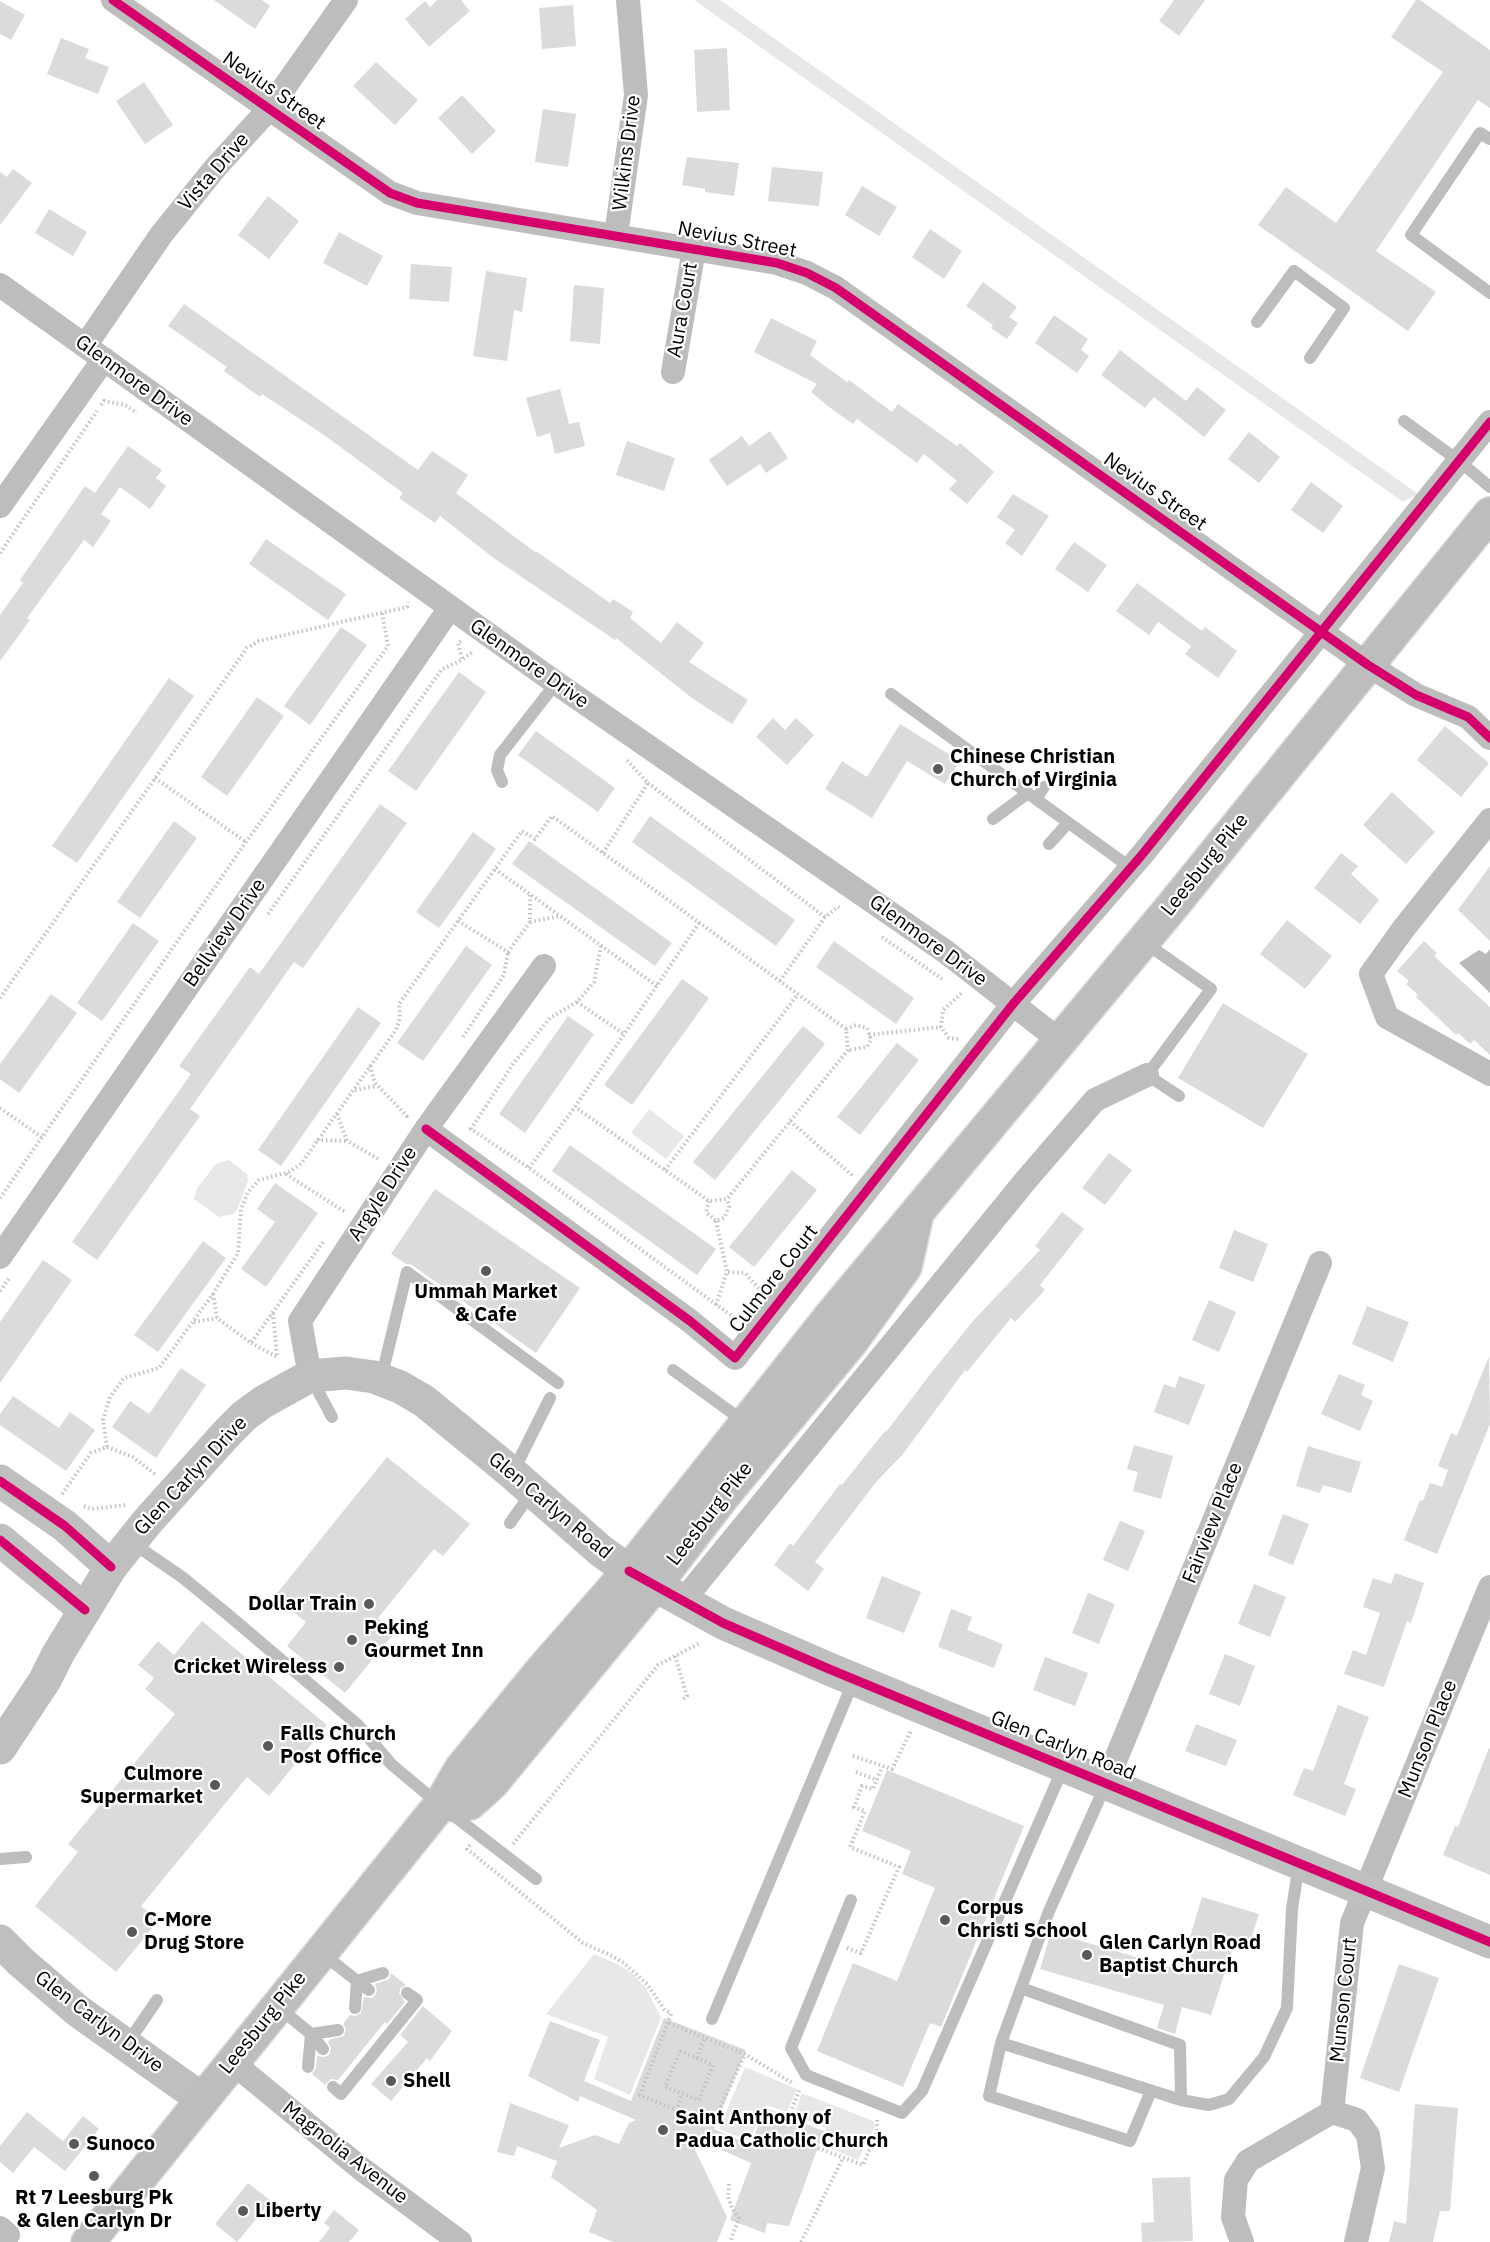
<!DOCTYPE html>
<style>
body{margin:0}
canvas{display:block;background:#fff}
</style>
<canvas width="1490" height="2242"></canvas>
<script>
const context = document.querySelector('canvas').getContext('2d');
context.lineJoin = 'round';
function fillPath(path, color) {
  context.fillStyle = color;
  context.fill(path, 'evenodd');
}
function poly(rows) {
  const path = new Path2D();
  for (const r of rows) {
    path.moveTo(r[0], r[1]);
    for (let i = 2; i < r.length; i += 2) path.lineTo(r[i], r[i + 1]);
  }
  return path;
}
function strokePath(path, color, width, dash) {
  context.strokeStyle = color;
  context.lineWidth = width;
  context.lineCap = dash ? 'butt' : 'round';
  context.setLineDash(dash || []);
  context.stroke(path);
}
function label(font, color, halo, rows, align = 'center') {
  context.font = font + ' "IBM Plex Sans",sans-serif';
  context.lineWidth = 4.5;
  context.setLineDash([]);
  context.textBaseline = 'middle';
  context.strokeStyle = halo;
  context.fillStyle = color;
  for (const [text, x, y, turn = 0] of rows) {
    context.save();
    context.translate(x, y);
    context.rotate((+turn || 0) * Math.PI / 180);
    context.textAlign = isNaN(turn) ? turn : align;
    if (halo) context.strokeText(text, 0, 0);
    context.fillText(text, 0, 0);
    context.restore();
  }
}
const green = poly([
 [694,0,720,0,1418,494,1403,502],
 [649,1109,684,1136,666,1159,631,1133],
 [229,1160,247,1174,248,1181,237,1210,233,1214,219,1217,194,1199,197,1188,216,1164],
 [594,1954,617,1964,632,1973,646,1988,661,2018,630,2095,594,2079,608,2037,546,2014],
 [745,2067,797,2089,787,2112,766,2105,749,2141,719,2129],
 [802,2093,873,2121,875,2127,858,2160,821,2144,826,2128,794,2115]
]);
const water = poly([
 [1490,949,1490,993,1459,963,1479,950,1486,954]
]);
const building = poly([
 [214,0,262,0,270,6,255,29],
 [437,0,461,0,470,11,429,47,405,19,425,1,430,7],
 [1174,0,1205,0,1179,36,1159,21],
 [1416,0,1420,0,1490,50,1490,108,1478,100,1376,251,1436,292,1408,331,1258,225,1286,187,1336,223,1443,72,1391,37],
 [0,1,25,15,11,40,0,34],
 [573,5,576,46,542,49,539,8],
 [61,38,89,49,85,58,109,67,98,94,47,74],
 [727,48,730,110,697,112,694,50],
 [376,62,418,100,395,125,353,86],
 [144,82,173,125,145,144,116,101],
 [462,95,496,131,472,154,438,118],
 [543,109,576,114,568,167,535,162],
 [687,157,739,163,734,196,705,192,705,189,682,185],
 [772,167,823,172,819,206,768,201],
 [13,169,32,183,0,225,0,172,7,177],
 [862,186,897,207,879,236,845,215],
 [268,196,299,221,269,259,238,235],
 [49,209,87,232,73,256,35,233],
 [930,229,962,251,944,279,912,257],
 [339,232,383,256,367,286,323,263],
 [411,264,452,267,449,302,409,299],
 [486,271,527,278,522,312,514,310,507,361,473,356],
 [983,282,1017,307,1009,317,1018,323,1007,339,991,328,993,325,966,306],
 [574,285,604,288,600,344,570,341],
 [184,304,418,470,432,451,468,475,456,493,535,552,536,551,610,603,613,599,633,612,630,618,661,643,677,622,704,643,689,662,748,700,732,724,692,698,616,638,615,640,495,559,440,516,435,523,399,498,403,493,324,435,262,394,260,397,224,371,227,367,168,326],
 [1054,315,1088,339,1081,350,1089,356,1077,373,1035,343],
 [771,318,817,341,810,355,847,382,849,380,892,412,898,404,957,446,960,443,994,472,967,504,949,489,957,481,924,454,917,463,857,419,853,424,829,407,811,392,817,384,754,352],
 [1120,350,1186,401,1197,387,1226,410,1204,437,1154,397,1145,408,1101,375],
 [560,389,569,424,579,422,585,446,555,454,550,433,537,437,526,398],
 [770,431,788,458,766,473,760,464,727,486,709,460,742,436,749,446],
 [1249,432,1280,457,1259,483,1228,459],
 [627,441,675,458,664,491,616,475],
 [128,446,162,470,156,478,166,486,150,509,120,487,101,514,111,521,93,547,84,540,27,618,30,620,0,661,0,615,23,583,20,580,85,486,95,493],
 [1311,482,1343,506,1323,533,1291,510],
 [1013,494,1049,516,1022,556,1005,543,1015,530,997,517],
 [266,539,346,594,328,620,249,564],
 [1074,542,1107,565,1088,592,1055,569],
 [1137,583,1202,631,1205,627,1237,651,1218,678,1185,654,1191,646,1158,622,1149,635,1116,611],
 [341,627,367,645,310,725,284,706],
 [459,672,486,692,416,791,388,771],
 [169,678,194,696,77,863,52,846],
 [257,697,284,716,227,796,201,777],
 [773,718,785,730,796,718,814,735,787,765,756,737],
 [900,724,960,761,945,784,907,761,872,818,825,789,842,761,867,777],
 [1445,726,1489,763,1461,797,1417,760],
 [536,731,615,788,598,812,518,755],
 [1392,792,1435,832,1406,864,1363,825],
 [380,804,407,823,303,968,294,962,190,1109,200,1116,97,1260,72,1242,191,1074,179,1066,250,967,259,974],
 [650,816,795,920,776,946,632,842],
 [174,821,197,838,140,918,117,902],
 [473,832,496,849,439,928,416,912],
 [529,841,672,943,655,966,512,864],
 [1341,853,1358,866,1351,874,1379,900,1360,924,1314,888],
 [1490,866,1490,941,1458,910],
 [1287,920,1332,956,1305,989,1260,954],
 [133,923,159,941,102,1021,77,1003],
 [834,941,914,998,896,1024,816,967],
 [1424,941,1437,953,1434,956,1490,1007,1490,1055,1474,1040,1470,1044,1458,1033,1456,1035,1416,997,1418,995,1406,984,1409,981,1397,971],
 [466,946,492,965,423,1061,397,1043],
 [682,979,709,998,632,1105,604,1085],
 [51,994,77,1013,19,1093,0,1079,0,1064],
 [1223,1003,1308,1054,1263,1128,1178,1078],
 [358,1007,381,1023,281,1166,258,1150],
 [568,1016,594,1034,525,1133,499,1114],
 [803,1026,825,1044,715,1180,693,1162],
 [897,1043,919,1060,860,1135,837,1117],
 [570,1145,716,1249,697,1275,552,1171],
 [1109,1153,1132,1170,1105,1205,1082,1188],
 [792,1170,817,1190,754,1267,729,1247],
 [275,1183,318,1213,266,1287,241,1269,275,1222,257,1209],
 [435,1189,580,1288,536,1353,412,1265,406,1264,391,1254],
 [1062,1212,1084,1229,1040,1285,1045,1290,1015,1322,1011,1318,967,1372,965,1370,903,1454,877,1481,815,1562,824,1569,808,1591,774,1565,790,1543,793,1546,840,1484,842,1485,885,1431,886,1432,932,1372,973,1321,1040,1250,1035,1246],
 [1234,1230,1268,1244,1253,1282,1219,1268],
 [203,1241,226,1258,158,1352,134,1335],
 [43,1260,72,1280,0,1383,0,1322],
 [1209,1300,1236,1312,1219,1352,1192,1340],
 [1367,1306,1409,1322,1393,1362,1352,1344],
 [1489,1356,1490,1424,1437,1554,1404,1540,1420,1500,1423,1501,1430,1483,1442,1487,1448,1470,1438,1466,1451,1433,1457,1436],
 [181,1368,206,1385,156,1458,112,1427,130,1401,149,1414],
 [1339,1374,1365,1385,1361,1395,1373,1401,1360,1431,1321,1414],
 [1179,1376,1205,1385,1189,1425,1154,1412,1164,1384,1175,1388],
 [13,1396,59,1428,70,1412,95,1430,66,1471,0,1425,0,1414],
 [1134,1445,1173,1456,1161,1499,1133,1491,1138,1472,1127,1469],
 [1308,1446,1361,1462,1351,1493,1323,1485,1320,1493,1296,1486],
 [387,1457,470,1524,443,1556,434,1549,378,1618,395,1632,345,1693,287,1646,306,1622,274,1597],
 [1283,1514,1309,1524,1293,1565,1268,1555],
 [1120,1521,1145,1531,1128,1571,1103,1560],
 [1395,1573,1424,1583,1411,1623,1407,1621,1384,1687,1344,1674,1353,1650,1366,1655,1380,1613,1363,1607,1373,1578,1391,1584],
 [882,1576,921,1592,904,1633,866,1618],
 [1254,1584,1286,1597,1270,1637,1238,1624],
 [1088,1593,1115,1604,1099,1644,1072,1633],
 [951,1609,972,1617,967,1630,1003,1644,994,1668,938,1647],
 [202,1621,327,1725,269,1796,247,1777,141,1906,159,1920,116,1972,35,1906,78,1852,68,1844,175,1714,145,1689,154,1678,138,1665,158,1641,174,1655],
 [1225,1654,1255,1666,1240,1706,1209,1694],
 [1045,1657,1088,1673,1075,1706,1033,1690],
 [1338,1705,1369,1717,1344,1784,1356,1789,1345,1816,1293,1795,1304,1768,1313,1771],
 [1196,1724,1237,1740,1226,1766,1185,1751],
 [1489,1748,1490,1749,1490,1875,1443,1855,1455,1826,1458,1827],
 [887,1770,1024,1826,941,2027,930,2023,903,2087,817,2051,853,1963,897,1981,935,1888,902,1874,911,1851,862,1831],
 [1202,1897,1259,1914,1250,1942,1236,1938,1211,2015,1182,2007,1175,2034,1157,2028,1164,2005,1040,1969,1051,1932,1180,1970],
 [1399,1964,1439,1978,1399,2092,1360,2078],
 [391,1973,406,1985,401,1988,399,1993,405,2002,387,2024,385,2022,338,2080,331,2079,325,2085,312,2074,316,2068,317,2056,324,2057,329,2055,331,2048,328,2042,331,2039,344,2036,346,2029,343,2024,350,2015,355,2016,361,2013,364,1997,372,1998,375,1995,377,1990,375,1984,389,1979],
 [423,2006,452,2031,430,2061,427,2058,391,2101,371,2084,408,2042,400,2035],
 [664,2018,746,2050,714,2129,750,2145,766,2108,824,2131,789,2226,767,2223,765,2233,730,2220,751,2163,688,2135,727,2217,717,2242,613,2242,589,2232,597,2210,551,2177,557,2161,517,2146,514,2156,497,2152,510,2103,569,2125,559,2148,595,2135,619,2144,629,2123,636,2120,580,2096,578,2102,528,2076,550,2021,600,2040,584,2081,631,2101],
 [1415,2104,1458,2108,1450,2211,1440,2211,1433,2242,1389,2242,1394,2221,1406,2224],
 [27,2112,63,2141,83,2116,99,2129,65,2171,34,2147,13,2173,0,2162,0,2146],
 [1190,2177,1193,2241,1142,2242,1141,2223,1154,2222,1152,2178],
 [248,2183,271,2201,237,2242,215,2224],
 [334,2210,359,2230,349,2242,319,2242,330,2228,324,2223]
]);
const path = poly([
 [101,405,104,401,125,405,137,413],
 [0,553,97,411],
 [461,641,458,643,462,659],
 [155,778,246,842],
 [648,783,825,917,838,907,841,909],
 [603,853,648,783,625,758],
 [495,869,657,986],
 [530,895,530,922,560,916],
 [268,914,442,669,458,662,474,651],
 [458,921,508,952,530,922],
 [882,937,942,979],
 [601,946,594,982,577,1002,550,1018,513,1064,471,1129,529,1168,739,1321],
 [780,981,825,917],
 [0,998,247,648,259,641,407,607,408,602],
 [577,1002,624,1034],
 [846,1029,856,1025,867,1028,871,1040,867,1047,848,1050],
 [869,1035,941,1027],
 [463,1037,504,975,508,952],
 [958,1039,949,1038,941,1027,943,1010,962,993,960,992],
 [370,1066,375,1083,407,1116,408,1114],
 [355,1090,377,1086],
 [0,1108,43,1138],
 [337,1114,347,1141,380,1160],
 [790,1121,853,1176],
 [317,1140,347,1141],
 [529,1168,575,1107,699,923],
 [665,1170,798,994],
 [286,1174,345,1212],
 [0,1198,246,842,388,646,382,613],
 [709,1201,706,1212,716,1221,724,1218,729,1207,727,1199],
 [716,1221,727,1272],
 [0,1291,10,1277],
 [213,1294,217,1318,251,1343,323,1242],
 [716,1305,727,1272,745,1273,762,1292],
 [194,1322,217,1318],
 [251,1343,277,1357,273,1313],
 [107,1447,133,1457,155,1474],
 [62,1494,91,1453,107,1447,103,1420,110,1397,124,1378,159,1368,213,1294,238,1253,241,1209,248,1192,259,1180,289,1172,301,1164,396,1030,400,1018,399,1004,522,831,535,839,552,816,846,1029,848,1050,727,1199,709,1201,575,1107],
 [84,1506,91,1509,126,1505],
 [675,1656,687,1696,681,1701],
 [853,1756,892,1769,911,1731],
 [856,1772,877,1780],
 [513,1844,658,1665,700,1643],
 [470,1845,467,1849,583,1943,610,1955,624,1963,647,1984,664,2009,671,2014,640,2095,712,2125,745,2054],
 [847,1948,861,1953,899,1867,850,1847,865,1811,854,1807,862,1786,873,1789,882,1767],
 [669,2023,745,2054,792,2083],
 [680,2051,713,2065,699,2100,665,2087,680,2051],
 [697,2058,705,2037],
 [675,2115,682,2094],
 [789,2117,800,2088],
 [818,2148,863,2165,877,2131,877,2120],
 [729,2184,728,2197,732,2208,739,2218,730,2242],
 [801,2242,843,2158]
]);
const lane = poly([
 [1490,139,1480,133,1411,235,1490,293],
 [1257,322,1294,271,1344,308,1310,358],
 [1404,421,1459,461,1490,487],
 [891,694,1131,868],
 [502,782,497,770,500,755,556,683],
 [1036,799,1044,787],
 [993,819,1028,793],
 [1049,844,1068,823],
 [1144,942,1211,989,1147,1075,1179,1096],
 [673,1370,746,1423],
 [311,1378,332,1417],
 [381,1379,407,1272,558,1383],
 [513,1472,550,1398],
 [510,1523,532,1492],
 [131,1542,182,1577,226,1613,358,1725,391,1764,440,1805,536,1879],
 [1106,1784,1049,1911,1001,2043,1181,2100,1209,2105,1229,2099,1264,2057,1287,2008,1292,1909,1299,1864],
 [0,1859,26,1857],
 [851,1900,791,2048,806,2075,902,2113,922,2091,1063,1768],
 [323,1954,357,1981,383,1973],
 [357,1981,369,1990],
 [1021,1988,1180,2045,1181,2100],
 [278,2007,311,2034,308,2067],
 [355,2008,357,1981],
 [712,2019,854,1680],
 [1001,2043,989,2096,1130,2141,1151,2091],
 [127,2044,157,2000],
 [323,2049,311,2034,338,2030],
 [333,2087,341,2094,417,2000,407,1993]
]);
const street = poly([
 [113,0,390,193,417,203,777,263,807,273,836,288,1368,665,1416,695,1468,717,1490,738],
 [616,235,636,95,628,0],
 [0,285,556,683,946,952,1059,1040],
 [85,346,161,235,216,167,269,109,346,0],
 [673,372,694,249],
 [0,506,104,359],
 [1490,820,1404,928,1371,974,1387,1017,1490,1074],
 [426,1129,690,1321,735,1358,1013,1004,1141,856,1490,422],
 [0,1257,450,608],
 [310,1376,300,1321,426,1129,544,966],
 [682,1602,1026,1180,1095,1100,1147,1075],
 [1106,1783,1320,1263],
 [232,2062,359,2167,460,2242],
 [1332,2112,1352,1923,1490,1587],
 [0,2228,8,2235],
 [1242,2242,1233,2217,1236,2180,1248,2161,1332,2112,1357,2120,1368,2135,1373,2168,1356,2242]
]);
const secondary = poly([
 [0,1481,65,1526,111,1567],
 [0,1540,85,1610],
 [0,1748,45,1680,58,1654,111,1567,147,1522,227,1433,244,1416,263,1402,310,1376,346,1373,374,1377,400,1387,424,1401,512,1473,601,1551,629,1571,723,1623,829,1669,1490,1942],
 [0,1941,21,1962,78,2011,202,2099]
]);
const primary = poly([
 [440,1805,470,1803,492,1783,654,1586,724,1495,851,1342,905,1267,916,1218],
 [88,2242,440,1805,461,1769,543,1669,629,1571,834,1312,1170,909,1490,514]
]);
const cycleway = poly([
 [113,0,390,193,417,203,777,263,807,273,836,288,1368,665,1416,695,1468,717,1490,738],
 [426,1129,690,1321,735,1358,1013,1004,1141,856,1490,422],
 [0,1481,65,1526,111,1567],
 [0,1540,85,1610],
 [629,1571,723,1623,829,1669,1490,1942]
]);
const markers = [
 [938,769,6,"#595959"],
 [486,1271,6,"#595959"],
 [369,1604,6,"#595959"],
 [352,1640,6,"#595959"],
 [339,1667,6,"#595959"],
 [268,1746,6,"#595959"],
 [215,1785,6,"#595959"],
 [945,1920,6,"#595959"],
 [132,1932,6,"#595959"],
 [1087,1955,6,"#595959"],
 [391,2081,6,"#595959"],
 [663,2130,6,"#595959"],
 [74,2144,6,"#595959"],
 [94,2176,6,"#595959"],
 [243,2211,6,"#595959"]
];
const streetNames = [
 ["Nevius Street",274,91,35],
 ["Wilkins Drive",627,153,-83],
 ["Vista Drive",214,172,-49],
 ["Nevius Street",737,240,11],
 ["Aura Court",683,310,-80],
 ["Glenmore Drive",134,381,36],
 ["Nevius Street",1155,492,35],
 ["Glenmore Drive",529,664,35],
 ["Leesburg Pike",1205,865,-51],
 ["Bellview Drive",225,933,-55],
 ["Glenmore Drive",928,941,36],
 ["Argyle Drive",383,1194,-57],
 ["Culmore Court",774,1279,-52],
 ["Glen Carlyn Drive",191,1476,-47],
 ["Glen Carlyn Road",550,1506,40],
 ["Leesburg Pike",710,1514,-52],
 ["Fairview Place",1213,1523,-68],
 ["Munson Place",1428,1739,-68],
 ["Glen Carlyn Road",1063,1746,22],
 ["Munson Court",1344,2000,-84],
 ["Glen Carlyn Drive",99,2022,37],
 ["Leesburg Pike",263,2023,-51],
 ["Magnolia Avenue",345,2153,38]
];
const poiNames = [
 ["Chinese Christian",950,757],
 ["Church of Virginia",950,780],
 ["Ummah Market",486,1292,"center"],
 ["& Cafe",486,1315,"center"],
 ["Dollar Train",357,1604,"right"],
 ["Peking",364,1628],
 ["Gourmet Inn",364,1651],
 ["Cricket Wireless",327,1667,"right"],
 ["Falls Church",280,1734],
 ["Post Office",280,1757],
 ["Culmore",203,1774,"right"],
 ["Supermarket",203,1797,"right"],
 ["Corpus",957,1908],
 ["Christi School",957,1931],
 ["C-More",144,1920],
 ["Drug Store",144,1943],
 ["Glen Carlyn Road",1099,1943],
 ["Baptist Church",1099,1966],
 ["Shell",403,2081],
 ["Saint Anthony of",675,2118],
 ["Padua Catholic Church",675,2141],
 ["Sunoco",86,2144],
 ["Rt 7 Leesburg Pk",94,2198,"center"],
 ["& Glen Carlyn Dr",94,2221,"center"],
 ["Liberty",255,2211]
];
fillPath(green, '#e8e8e8');
fillPath(water, '#bababa');
fillPath(building, '#dbdbdb');
strokePath(primary, '#dbdbdb', 36);
strokePath(path, '#c2c2c2', 4, [1.5, 3]);
strokePath(lane, '#bdbdbd', 12);
strokePath(street, '#bdbdbd', 24);
strokePath(secondary, '#bfbfbf', 33);
strokePath(primary, '#bdbdbd', 33);
strokePath(cycleway, '#d6006c', 9);
for (const [x, y, r, color] of markers) {
  const dot = new Path2D();
  dot.arc(x, y, r, 0, 2 * Math.PI);
  context.fillStyle = color;
  context.fill(dot);
  strokePath(dot, '#fff', 2);
}
label('20px', '#000', '#fff', streetNames);
label('bold 20px', '#000', '#fff', poiNames, 'left');
</script>
